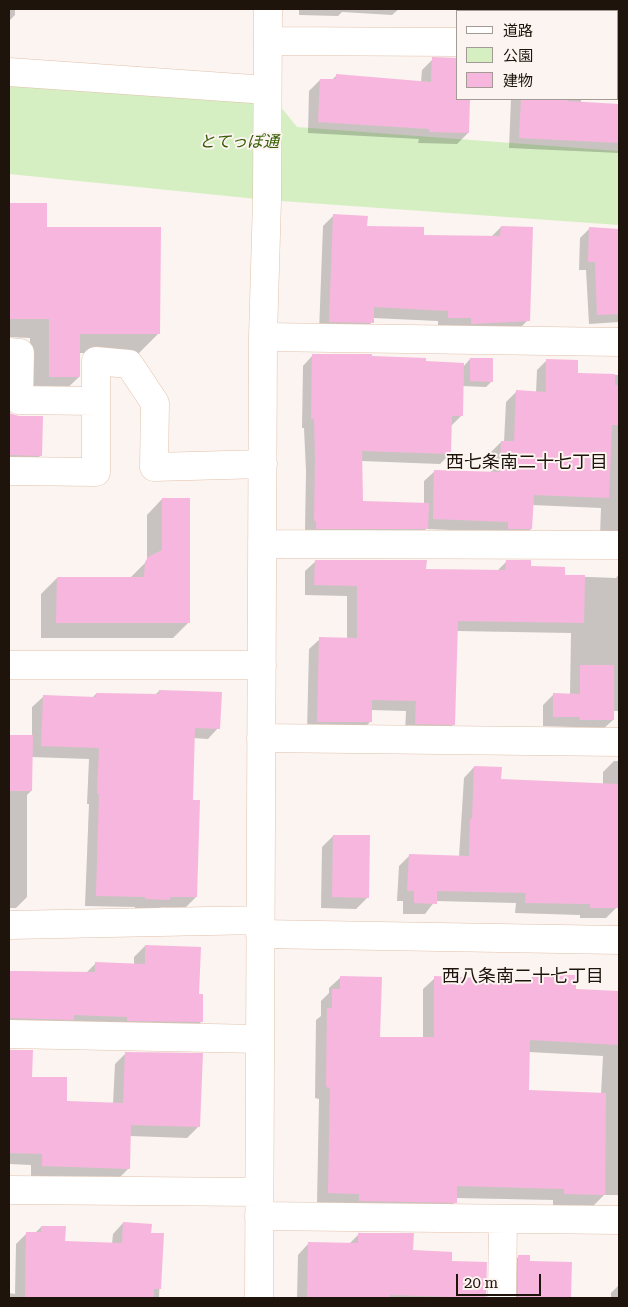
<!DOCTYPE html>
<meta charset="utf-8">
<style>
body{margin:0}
#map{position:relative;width:628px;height:1307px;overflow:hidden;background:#fbf4f0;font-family:"Roboto Serif","Noto Sans JP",serif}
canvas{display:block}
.frame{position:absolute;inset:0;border:10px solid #1f140c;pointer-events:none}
.legend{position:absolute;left:456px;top:10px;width:162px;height:90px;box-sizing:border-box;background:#fbf4f0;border:1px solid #a39a95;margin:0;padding:6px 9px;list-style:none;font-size:15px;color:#1f140c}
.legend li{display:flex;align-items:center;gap:10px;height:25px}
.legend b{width:25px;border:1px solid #a39a95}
.scale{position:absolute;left:456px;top:1274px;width:85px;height:22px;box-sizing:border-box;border:2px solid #1f140c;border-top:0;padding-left:6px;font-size:15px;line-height:18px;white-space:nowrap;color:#1f140c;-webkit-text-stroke:4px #fbf4f0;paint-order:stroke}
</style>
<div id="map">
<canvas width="628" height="1307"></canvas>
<div class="frame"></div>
<ul class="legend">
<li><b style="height:6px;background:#fff"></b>道路</li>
<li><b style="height:14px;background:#d5efc2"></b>公園</li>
<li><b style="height:14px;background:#f7b6dd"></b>建物</li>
</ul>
<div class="scale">20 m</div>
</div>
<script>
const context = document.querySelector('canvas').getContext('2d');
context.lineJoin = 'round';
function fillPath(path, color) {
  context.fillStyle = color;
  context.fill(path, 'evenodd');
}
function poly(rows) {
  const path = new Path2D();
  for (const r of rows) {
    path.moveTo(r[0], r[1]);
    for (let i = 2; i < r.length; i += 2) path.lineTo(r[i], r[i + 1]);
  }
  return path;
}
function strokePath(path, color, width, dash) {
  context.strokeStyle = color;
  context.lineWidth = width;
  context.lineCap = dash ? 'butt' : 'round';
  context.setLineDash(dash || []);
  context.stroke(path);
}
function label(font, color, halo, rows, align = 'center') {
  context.font = font + ' "Roboto Serif","Noto Sans JP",serif';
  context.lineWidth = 4;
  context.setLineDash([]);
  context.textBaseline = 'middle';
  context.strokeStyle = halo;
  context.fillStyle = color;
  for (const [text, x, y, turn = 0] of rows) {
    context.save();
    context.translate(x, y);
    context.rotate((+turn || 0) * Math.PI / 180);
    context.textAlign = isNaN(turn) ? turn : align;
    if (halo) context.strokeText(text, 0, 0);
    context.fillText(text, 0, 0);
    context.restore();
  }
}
const green = poly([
 [9,72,267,90,297,127,619,151,619,225,267,200,9,174]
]);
const shadow = poly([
 [9,9,15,9,15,15,9,21],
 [299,9,399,9,392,15,342,12,338,16,299,15],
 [473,9,554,9,551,11,473,11],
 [433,59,457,99,469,99,468,133,457,144,418,143,419,139,308,133,309,91,320,80,332,80,336,76,421,82,422,70],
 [511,99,581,99,581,103,619,105,619,153,509,148],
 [9,204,46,204,45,228,159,333,139,353,79,353,79,377,59,396,30,396,30,338,9,337],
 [334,215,366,227,423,236,491,237,501,227,529,319,518,330,438,328,438,321,373,318,372,322,362,333,319,332,323,226],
 [589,229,619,230,619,322,589,324,586,270,579,270,580,238],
 [312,356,371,357,463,367,470,359,492,381,486,387,462,386,461,416,451,426,450,454,440,464,361,461,362,503,424,504,424,481,435,471,491,473,491,452,501,442,504,442,506,402,516,392,536,393,537,370,547,360,576,374,619,375,619,537,600,536,601,508,532,505,531,529,521,539,499,532,426,529,417,538,305,530,306,471,304,428,302,428,303,366],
 [9,414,41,455,30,466,9,466],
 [162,499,189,622,173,638,41,638,41,594,57,578,130,578,147,561,147,515],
 [316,561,425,571,497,571,506,562,563,576,616,578,619,574,619,711,613,711,613,720,602,730,570,730,570,727,543,726,543,705,554,694,570,695,571,633,456,631,454,724,443,734,405,734,406,711,371,710,370,722,360,732,307,732,309,649,320,639,347,639,347,596,305,595,305,571],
 [159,691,218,728,208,739,193,738,192,801,196,897,185,908,161,907,158,910,135,909,135,907,85,906,89,804,87,804,89,759,31,757,31,791,27,795,27,897,16,908,9,908,9,736,32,736,32,707,43,697,92,698,96,694,155,695],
 [614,761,619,761,619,902,617,902,617,907,606,918,580,918,580,915,515,913,516,903,435,901,425,914,403,914,403,901,397,901,399,866,409,856,459,857,464,778,474,767,500,780,603,784,603,772],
 [333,836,367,898,356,909,321,908,322,847],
 [145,946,198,995,201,1022,190,1033,9,1029,9,971,86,973,96,963,134,965,134,957],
 [533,976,575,990,619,992,619,1195,604,1195,593,1206,553,1205,553,1200,456,1198,455,1202,444,1214,317,1204,319,1099,315,1098,316,1020,321,1016,321,1001,329,993,329,988,341,977,379,1038,423,1038,423,989,435,978,528,981],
 [529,1052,603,1056,601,1094,528,1091],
 [9,1051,31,1051,31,1078,66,1102,113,1104,115,1064,126,1053,198,1127,187,1138,130,1136,129,1168,118,1179,31,1177,31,1165,9,1164],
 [123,1223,150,1234,162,1234,159,1298,9,1298,9,1293,15,1294,16,1244,27,1233,35,1233,41,1227,64,1242,112,1244,113,1234],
 [359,1234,451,1262,486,1263,485,1298,297,1298,298,1255,308,1244,348,1245],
 [519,1256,529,1262,570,1263,570,1298,507,1298,508,1267],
 [619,1285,619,1298,611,1298,611,1293]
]);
const building = poly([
 [432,57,457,58,457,99,470,99,469,133,429,132,429,129,318,122,320,79,336,79,336,74,431,82],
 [521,99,551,99,568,100,568,101,619,104,619,143,519,138],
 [9,203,47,203,47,227,161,227,160,334,80,334,80,377,49,377,49,319,9,319],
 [333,214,368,216,367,226,424,227,424,235,500,236,501,226,533,227,530,321,471,324,471,318,448,318,448,311,374,307,374,323,329,322],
 [589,227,619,229,619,314,597,315,595,262,588,262],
 [312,354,372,354,372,356,426,358,426,361,464,363,463,416,452,416,451,454,362,451,363,501,429,503,428,529,316,529,316,521,314,521,315,460,314,419,311,419],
 [470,358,493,358,493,382,470,381],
 [546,359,578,360,578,373,615,374,615,385,619,385,618,425,612,425,609,498,534,495,532,529,508,529,508,522,433,519,434,470,500,472,501,441,514,441,516,390,546,392],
 [9,413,19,416,43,416,42,456,9,455],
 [162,498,190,498,190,623,56,623,57,577,144,577,145,562,148,557,162,550],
 [315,560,427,560,426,569,505,570,506,560,531,560,531,566,565,567,565,575,585,575,584,623,458,621,455,725,415,724,416,701,372,700,372,722,317,722,319,637,357,638,357,586,314,585],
 [580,665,614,665,614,720,579,720,580,717,553,717,553,693,580,694],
 [159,690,222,692,220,729,195,728,193,800,200,800,197,897,170,897,170,900,145,899,146,897,96,896,99,794,97,794,99,748,41,746,43,695,96,697,96,693,159,694],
 [9,735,33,735,32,791,9,791],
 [474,766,502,767,501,779,619,784,618,908,590,908,590,904,525,903,526,893,437,891,437,904,414,903,414,891,407,891,409,854,469,856,470,819,472,819],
 [333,835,370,835,369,898,332,897],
 [145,945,201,947,199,994,203,994,203,1022,127,1021,127,1017,74,1015,74,1020,9,1018,9,971,95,972,95,962,145,964],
 [533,974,576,975,576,989,619,991,619,1045,530,1040,529,1090,606,1093,605,1195,564,1194,564,1189,457,1186,457,1203,359,1201,359,1194,328,1193,330,1088,326,1087,327,1008,332,1008,332,989,340,989,340,976,382,977,380,1037,434,1037,434,976,532,980],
 [9,1050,33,1050,32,1077,67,1077,67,1101,123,1103,125,1052,203,1053,200,1127,131,1125,130,1169,42,1166,42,1154,9,1153],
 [123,1222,152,1224,151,1233,164,1233,161,1289,154,1289,154,1298,25,1298,26,1232,41,1232,41,1226,66,1226,65,1241,122,1243],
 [358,1233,414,1233,413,1250,452,1252,452,1261,487,1262,486,1298,390,1295,390,1298,307,1298,308,1242,358,1243],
 [518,1255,530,1255,530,1261,572,1262,571,1298,518,1298]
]);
const minor = poly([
 [268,41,457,42],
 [617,43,619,43],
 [9,72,267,90],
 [263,337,619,342],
 [9,352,20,353,19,400,96,401],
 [9,471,96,472,96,361,129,364,155,403,154,467,263,464],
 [262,544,619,545],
 [9,665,262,665],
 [261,738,619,742],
 [9,925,260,920],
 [260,934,619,940],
 [9,1034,260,1039],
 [9,1190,259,1192],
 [259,1216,619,1220],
 [259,1298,263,337,267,200,268,9],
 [502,1298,503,1219]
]);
const parkNames = [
 ["とてっぽ通",239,142]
];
const neighbourhoodNames = [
 ["西七条南二十七丁目",527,463],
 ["西八条南二十七丁目",523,977]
];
fillPath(green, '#d5efc2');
fillPath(shadow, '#0003');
fillPath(building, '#f7b6dd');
strokePath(minor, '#e1c1ab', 29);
strokePath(minor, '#fff', 28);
label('italic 16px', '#355c00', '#fbf4f0', parkNames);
label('18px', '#1f140c', '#fbf4f0', neighbourhoodNames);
</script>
